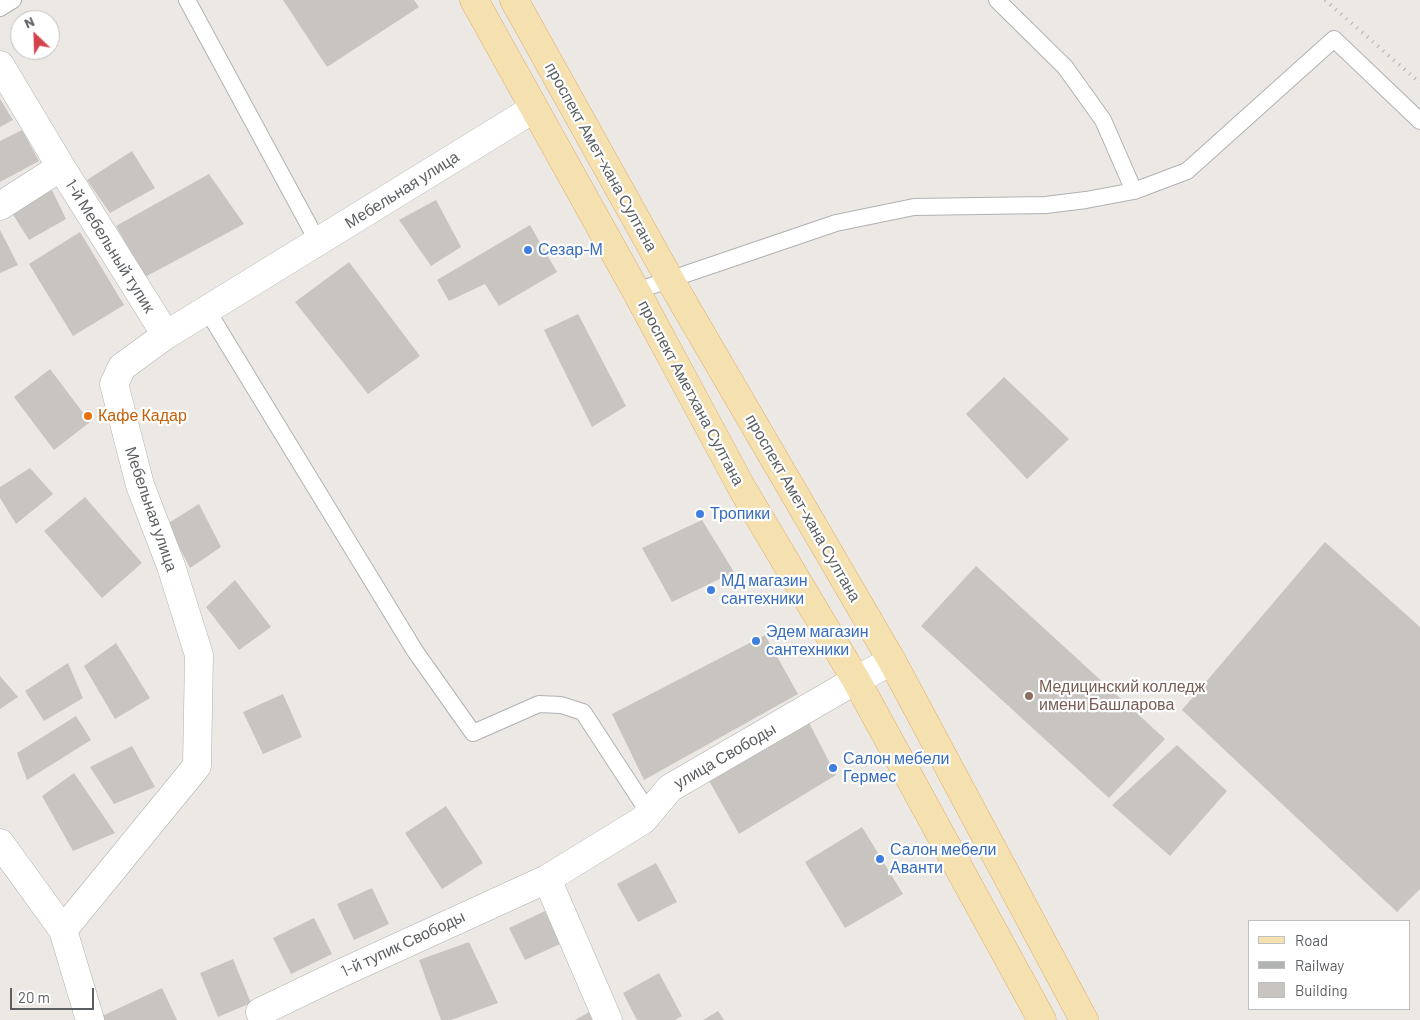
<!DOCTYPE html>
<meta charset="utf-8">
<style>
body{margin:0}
#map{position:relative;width:1420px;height:1020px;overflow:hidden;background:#ece9e4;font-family:Barlow,sans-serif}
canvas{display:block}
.legend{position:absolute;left:1248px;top:920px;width:162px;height:90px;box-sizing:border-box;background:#fff;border:1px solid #bebfc0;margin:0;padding:6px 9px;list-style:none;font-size:15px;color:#5c5f62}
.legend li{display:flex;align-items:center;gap:10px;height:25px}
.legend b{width:25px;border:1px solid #bebfc0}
.north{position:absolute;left:10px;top:10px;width:50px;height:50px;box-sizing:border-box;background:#fff;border:1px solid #bebfc0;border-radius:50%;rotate:336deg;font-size:14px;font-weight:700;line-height:20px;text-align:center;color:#5c5f62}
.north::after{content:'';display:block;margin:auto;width:18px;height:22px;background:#d4424a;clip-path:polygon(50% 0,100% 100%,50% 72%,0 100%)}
.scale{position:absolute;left:10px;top:988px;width:84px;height:22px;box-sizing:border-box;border:2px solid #5c5f62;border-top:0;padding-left:6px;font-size:15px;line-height:18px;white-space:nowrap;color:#5c5f62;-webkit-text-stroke:4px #fff;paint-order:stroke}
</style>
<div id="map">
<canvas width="1420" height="1020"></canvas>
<ul class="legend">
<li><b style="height:6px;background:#f5e0b0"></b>Road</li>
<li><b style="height:6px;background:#b1b2b2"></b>Railway</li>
<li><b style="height:14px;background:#c8c4c0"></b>Building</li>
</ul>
<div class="north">N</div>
<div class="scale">20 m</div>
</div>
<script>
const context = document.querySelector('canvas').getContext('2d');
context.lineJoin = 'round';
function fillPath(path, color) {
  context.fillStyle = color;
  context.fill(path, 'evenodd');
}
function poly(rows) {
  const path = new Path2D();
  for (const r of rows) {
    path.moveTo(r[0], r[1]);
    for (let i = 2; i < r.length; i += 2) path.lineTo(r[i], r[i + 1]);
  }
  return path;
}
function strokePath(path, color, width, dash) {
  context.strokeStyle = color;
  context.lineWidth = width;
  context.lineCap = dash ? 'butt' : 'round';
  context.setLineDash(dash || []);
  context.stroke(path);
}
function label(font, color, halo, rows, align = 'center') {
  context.font = font + ' Barlow,sans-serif';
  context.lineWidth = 4.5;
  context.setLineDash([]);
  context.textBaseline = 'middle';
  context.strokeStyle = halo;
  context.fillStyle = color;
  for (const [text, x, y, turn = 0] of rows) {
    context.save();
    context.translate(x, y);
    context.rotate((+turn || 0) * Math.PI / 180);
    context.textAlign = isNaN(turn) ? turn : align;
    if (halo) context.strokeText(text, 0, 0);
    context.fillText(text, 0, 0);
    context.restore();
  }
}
const building = poly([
 [283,0,414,0,419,7,327,67],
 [0,99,13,120,0,127],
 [22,130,39,161,0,182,0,141],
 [132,151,155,188,110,213,87,180],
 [209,174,244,224,145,277,116,226],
 [52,190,66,219,29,240,12,213],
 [436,200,461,247,431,266,399,220],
 [530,225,557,272,499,306,485,284,449,301,437,280],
 [0,230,18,265,0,273],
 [80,232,124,305,73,336,29,264],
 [349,262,420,356,368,394,295,302],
 [578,314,626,406,592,427,544,330],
 [50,369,90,422,54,450,14,397],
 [1004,377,1069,439,1027,479,966,414],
 [30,468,53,494,16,524,0,498,0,487],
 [85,497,142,563,102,598,44,531],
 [199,504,221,547,190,568,167,524],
 [702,520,734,572,672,602,642,548],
 [1325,542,1420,627,1420,889,1397,912,1182,710],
 [976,566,1165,739,1109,798,921,626],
 [235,580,271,627,239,650,206,607],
 [765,635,798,694,644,780,612,714],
 [116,643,150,698,115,719,84,666],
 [68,663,83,698,44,721,25,691],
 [0,676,18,697,0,709],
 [283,694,302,737,263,754,243,712],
 [76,716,91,740,27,780,17,753],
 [806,717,836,775,739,834,707,777],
 [1177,745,1227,791,1170,856,1112,805],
 [132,746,155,787,114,804,90,767],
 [74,773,115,833,73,851,42,796],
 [446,806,483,863,442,889,405,833],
 [862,827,903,894,845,928,805,862],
 [656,863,677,902,638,922,617,884],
 [372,888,389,924,354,940,337,904],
 [545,911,560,944,525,960,509,928],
 [314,918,332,954,291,974,273,938],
 [469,942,498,1003,451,1020,441,1020,419,960],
 [233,959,251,1003,218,1017,200,973],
 [659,973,682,1016,675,1020,637,1020,623,993],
 [162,988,177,1020,101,1020,100,1017],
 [591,1011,596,1020,575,1020],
 [718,1011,724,1020,703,1020]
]);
const service = poly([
 [187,0,318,242],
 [997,0,1065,67,1103,120,1134,191],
 [0,8,13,0],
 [636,291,836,223,914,207,1046,205,1086,200,1134,191,1187,171,1334,39,1420,121],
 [207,310,415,651,473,733,539,704,561,705,583,712,649,813]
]);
const minor = poly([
 [0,65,61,167],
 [0,206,61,167,166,335],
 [0,843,63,930],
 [260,1012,337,975,547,879],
 [90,1020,63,930,197,766,199,655,171,566,140,485,114,384,122,367,166,335,530,111,532,106],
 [608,1020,547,879,643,820,670,788,856,680,892,661]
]);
const primary = poly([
 [474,0,636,291,743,490,856,680,1042,1020],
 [514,0,670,280,892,661,1084,1020]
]);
const rail = poly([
 [1325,0,1420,83]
]);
const markers = [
 [528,250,5,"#3f7fe0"],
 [88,416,5,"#e8710a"],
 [700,514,5,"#3f7fe0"],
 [711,590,5,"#3f7fe0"],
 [756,641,5,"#3f7fe0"],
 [1029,696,5,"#8d6e63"],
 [833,768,5,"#3f7fe0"],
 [880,859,5,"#3f7fe0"]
];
const streetNames = [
 ["проспект Амет-хана Султана",601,157,61],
 ["Мебельная улица",402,190,-32],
 ["1-й Мебельный тупик",110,246,58],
 ["проспект Аметхана Султана",691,393,62],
 ["проспект Амет-хана Султана",803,508,60],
 ["Мебельная улица",151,509,71],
 ["улица Свободы",725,756,-30],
 ["1-й тупик Свободы",403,944,-25]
];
const shopNames = [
 ["Сезар-М",538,250],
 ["Тропики",710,514],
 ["МД магазин",721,581],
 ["сантехники",721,599],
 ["Эдем магазин",766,632],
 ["сантехники",766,650],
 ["Салон мебели",843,759],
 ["Гермес",843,777],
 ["Салон мебели",890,850],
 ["Аванти",890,868]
];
const foodNames = [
 ["Кафе Кадар",98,416]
];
const educationNames = [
 ["Медицинский колледж",1039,687],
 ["имени Башларова",1039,705]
];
fillPath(building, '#c8c4c0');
strokePath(service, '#afb1b4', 18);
strokePath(minor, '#afb1b4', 29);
strokePath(primary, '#e0ae69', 29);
strokePath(service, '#fff', 16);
strokePath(minor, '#fff', 28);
strokePath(primary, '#f5e0b0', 28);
strokePath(rail, '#b1b2b2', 4, [1, 6]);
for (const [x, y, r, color] of markers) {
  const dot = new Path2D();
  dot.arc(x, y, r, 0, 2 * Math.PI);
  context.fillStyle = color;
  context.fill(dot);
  strokePath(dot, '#fff', 2);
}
label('16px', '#5c5f62', '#fff', streetNames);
label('16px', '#366cbe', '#fff', shopNames, 'left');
label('16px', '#c56008', '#fff', foodNames, 'left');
label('16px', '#785e54', '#fff', educationNames, 'left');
</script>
